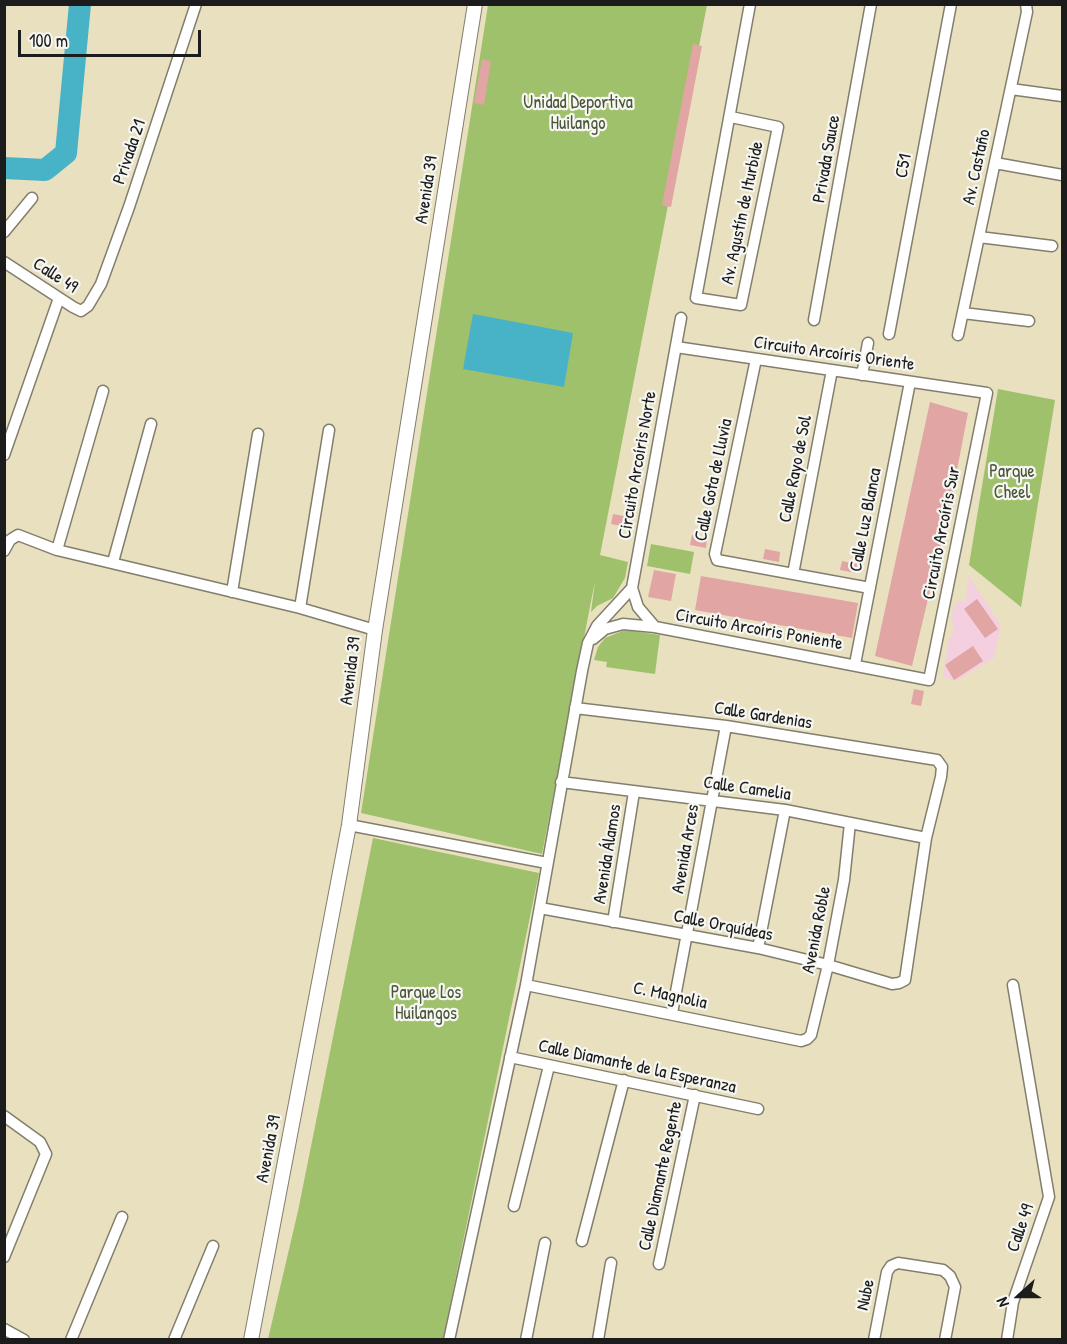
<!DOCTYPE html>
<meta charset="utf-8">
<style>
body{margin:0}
#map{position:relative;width:1067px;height:1344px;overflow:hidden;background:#e9e0bf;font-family:"Patrick Hand",sans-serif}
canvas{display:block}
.frame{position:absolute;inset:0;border:6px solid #1c1c1c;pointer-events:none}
.north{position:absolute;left:989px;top:1266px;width:60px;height:60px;-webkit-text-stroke:4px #f6f6f2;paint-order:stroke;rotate:249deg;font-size:16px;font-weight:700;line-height:24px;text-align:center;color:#1c1c1c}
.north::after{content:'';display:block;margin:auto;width:21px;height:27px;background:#1c1c1c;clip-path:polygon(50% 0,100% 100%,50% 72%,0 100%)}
.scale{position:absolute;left:18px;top:30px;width:183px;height:27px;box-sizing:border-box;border:3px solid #1c1c1c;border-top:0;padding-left:8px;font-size:18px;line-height:21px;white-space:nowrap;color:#1c1c1c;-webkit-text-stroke:4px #f6f6f2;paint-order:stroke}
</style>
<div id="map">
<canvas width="1067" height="1344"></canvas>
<div class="frame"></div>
<div class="north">N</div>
<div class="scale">100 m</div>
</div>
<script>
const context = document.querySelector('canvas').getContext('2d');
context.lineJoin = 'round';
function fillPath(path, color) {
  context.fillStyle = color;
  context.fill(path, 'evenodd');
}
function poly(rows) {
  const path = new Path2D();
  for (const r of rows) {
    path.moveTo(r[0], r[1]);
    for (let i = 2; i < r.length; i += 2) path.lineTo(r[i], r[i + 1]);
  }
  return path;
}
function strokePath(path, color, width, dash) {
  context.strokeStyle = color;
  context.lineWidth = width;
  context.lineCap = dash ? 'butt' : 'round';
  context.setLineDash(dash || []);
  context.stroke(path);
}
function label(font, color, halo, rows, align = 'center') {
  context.font = font + ' "Patrick Hand",sans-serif';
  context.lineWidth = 4.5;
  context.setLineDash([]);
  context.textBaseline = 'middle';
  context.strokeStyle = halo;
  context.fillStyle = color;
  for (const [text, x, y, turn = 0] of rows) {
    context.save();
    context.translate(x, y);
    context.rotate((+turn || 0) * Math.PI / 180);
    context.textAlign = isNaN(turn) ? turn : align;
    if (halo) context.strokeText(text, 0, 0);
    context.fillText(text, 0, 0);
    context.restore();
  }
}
const built = poly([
 [968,575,1001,626,994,658,956,681,943,677,949,637,952,637,954,622,951,621,954,605,959,601,966,602]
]);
const green = poly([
 [488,5,707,5,600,555,628,562,625,578,613,598,597,606,591,612,595,581,542,854,361,813],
 [998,389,1055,400,1021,607,969,565],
 [651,544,694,552,690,574,647,566],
 [625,630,660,635,655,674,606,667,607,662,594,660,598,647,605,638],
 [373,838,539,873,443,1339,268,1339,298,1211]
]);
const water = poly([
 [473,314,573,333,564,387,463,369]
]);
const river = poly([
 [4,168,45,170,66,153,80,4]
]);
const building = poly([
 [693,44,702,46,671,207,662,205],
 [482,59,491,61,484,105,474,103],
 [930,402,968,413,949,511,912,666,875,656],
 [613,514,628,517,627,527,611,524],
 [692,535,707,538,706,548,690,545],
 [765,549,780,552,779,562,763,559],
 [842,561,857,564,855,573,840,570],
 [654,570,676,574,671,601,648,597],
 [701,576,858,603,852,638,695,610],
 [977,599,998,629,985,638,964,609],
 [973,646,983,661,954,680,945,665],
 [914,689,924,691,921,706,911,704]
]);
const minor = poly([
 [1011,89,1062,96],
 [731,117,778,127,741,305,696,298,750,4],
 [995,163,1062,175],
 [4,232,32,198],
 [979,237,1052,246],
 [4,262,73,307,81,311,88,306,101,284,129,207,196,4],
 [963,313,1029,321],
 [814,320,871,4],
 [889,334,951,4],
 [958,335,1027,12,1026,4],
 [756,359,715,554,717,560,870,588],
 [862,375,868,343],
 [4,455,59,298],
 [57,550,103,391],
 [4,551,10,540,18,535,57,550,300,608,375,630],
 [113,562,151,424],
 [793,574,832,370],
 [632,588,638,607,655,627],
 [232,592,258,434],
 [300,608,329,430],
 [593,639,605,629,623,624,655,627,929,680,987,393,676,347],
 [855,664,910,382],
 [561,782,785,810,926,838],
 [349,825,547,863],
 [540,908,758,948,828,965,892,984,899,983,905,980,926,838,941,777,942,767,937,760,726,726,575,708],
 [613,922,634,792],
 [758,948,785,810],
 [526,985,801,1041,807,1039,811,1035,828,965,844,880,850,823],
 [672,1013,726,726],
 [510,1057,758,1109],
 [4,1116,40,1142,46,1154,4,1257],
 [514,1206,549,1066],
 [582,1241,624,1080],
 [659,1264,695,1095],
 [4,1329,24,1340],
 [71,1340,122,1217],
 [174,1340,213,1246],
 [449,1340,526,985,582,671,588,643,597,626,632,588,681,318],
 [526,1340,545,1243],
 [598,1340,611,1263],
 [874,1340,887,1272,891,1266,898,1263,943,1270,950,1276,955,1287,945,1340],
 [1007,1340,1013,1302,1049,1197,1013,985]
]);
const tertiary = poly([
 [251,1340,349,825,375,630,475,4]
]);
const parkNames = [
 ["Unidad Deportiva",578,103],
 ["Huilango",578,124],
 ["Parque",1012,472],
 ["Cheel",1012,493],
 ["Parque Los",426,993],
 ["Huilangos",426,1014]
];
const streetNames = [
 ["Privada 21",130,152,-71],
 ["Privada Sauce",827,159,-80],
 ["C51",904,166,-79],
 ["Av. Castaño",977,167,-78],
 ["Avenida 39",427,190,-81],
 ["Av. Agustín de Iturbide",743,213,-78],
 ["Calle 49",55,276,33],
 ["Circuito Arcoíris Oriente",834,354,8],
 ["Circuito Arcoíris Norte",638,465,-80],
 ["Calle Rayo de Sol",796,469,-79],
 ["Calle Gota de Lluvia",714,480,-78],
 ["Calle Luz Blanca",866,520,-79],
 ["Circuito Arcoíris Sur",942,533,-79],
 ["Circuito Arcoíris Poniente",759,630,10],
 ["Avenida 39",351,671,-83],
 ["Calle Gardenias",763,716,9],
 ["Calle Camelia",747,789,8],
 ["Avenida Arces",686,849,-80],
 ["Avenida Álamos",608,854,-81],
 ["Calle Orquídeas",723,926,11],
 ["Avenida Roble",817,930,-79],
 ["C. Magnolia",670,996,12],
 ["Calle Diamante de la Esperanza",637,1067,12],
 ["Avenida 39",269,1149,-79],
 ["Calle Diamante Regente",661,1176,-78],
 ["Calle 49",1021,1228,-71],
 ["Nube",866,1295,-78]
];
fillPath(built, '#f3cfe0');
fillPath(green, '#9fc16b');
fillPath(water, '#48b2c6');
strokePath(river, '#48b2c6', 22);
fillPath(building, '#e1a5a4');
strokePath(minor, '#827e6e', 13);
strokePath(tertiary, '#827e6e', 16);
strokePath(minor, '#fff', 10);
strokePath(tertiary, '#fff', 14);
label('18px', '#4a5638', '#f6f6f2', parkNames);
label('18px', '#1c1c1c', '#f6f6f2', streetNames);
</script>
